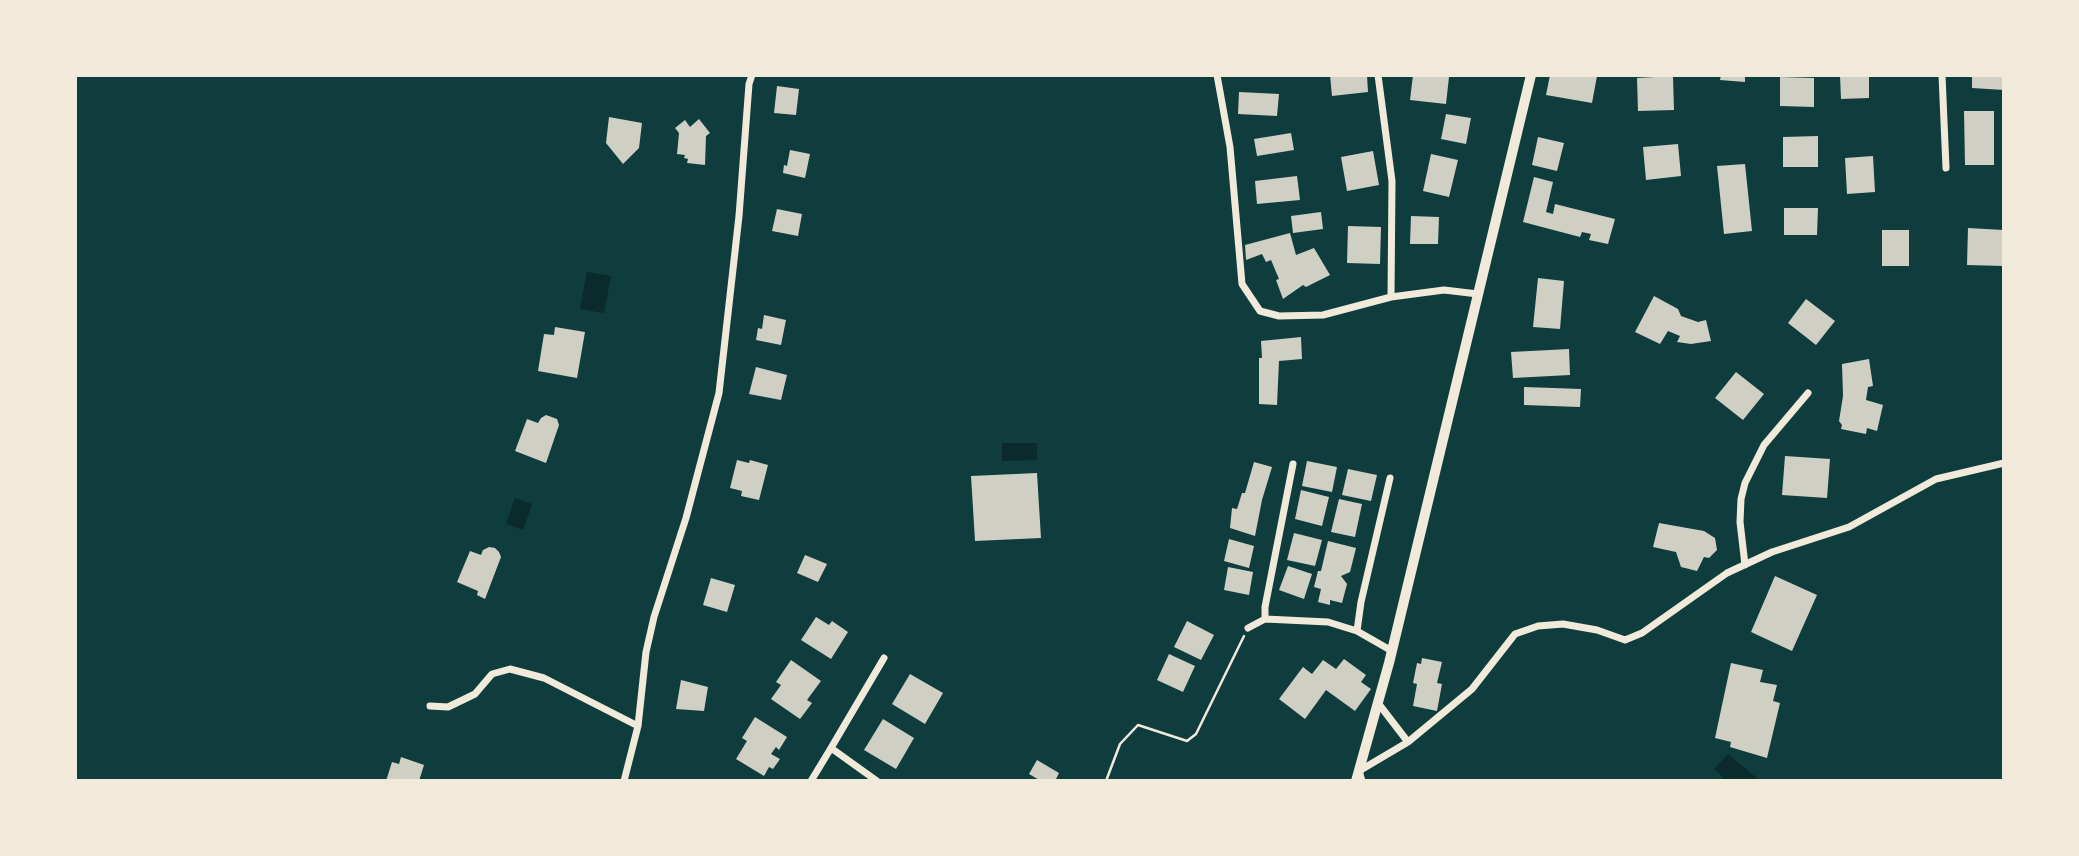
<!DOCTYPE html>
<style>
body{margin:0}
#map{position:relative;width:2079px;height:856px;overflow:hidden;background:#0f3d3e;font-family:Figtree,sans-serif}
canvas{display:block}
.frame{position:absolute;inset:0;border:77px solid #f1e9da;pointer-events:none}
</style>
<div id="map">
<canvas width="2079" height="856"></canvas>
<div class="frame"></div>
</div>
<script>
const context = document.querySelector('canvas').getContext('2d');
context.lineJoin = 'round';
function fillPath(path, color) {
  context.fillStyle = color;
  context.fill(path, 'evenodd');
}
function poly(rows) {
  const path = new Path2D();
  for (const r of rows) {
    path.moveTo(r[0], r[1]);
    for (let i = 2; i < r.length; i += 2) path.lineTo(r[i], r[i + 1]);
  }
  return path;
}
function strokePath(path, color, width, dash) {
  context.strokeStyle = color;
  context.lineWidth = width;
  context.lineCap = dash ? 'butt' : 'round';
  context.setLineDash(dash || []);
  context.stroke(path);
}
const water = poly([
 [587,272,611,276,604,313,580,309],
 [1002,443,1037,443,1037,460,1002,461],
 [515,498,532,504,523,530,506,524],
 [1728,754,1759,780,1759,781,1727,781,1714,769]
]);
const building = poly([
 [1330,75,1367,75,1368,92,1332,96],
 [1413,75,1449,77,1446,104,1410,100],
 [1550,75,1597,76,1592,103,1546,95],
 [1721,75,1745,75,1745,82,1720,80],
 [1840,75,1869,75,1869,98,1841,99],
 [1972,75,2004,75,2004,90,1972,88],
 [1673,76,1674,110,1638,111,1637,78],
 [1780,77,1814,78,1814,107,1780,106],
 [777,86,799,89,796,115,774,113],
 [1239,92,1279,94,1277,116,1238,114],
 [1964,111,1994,111,1994,165,1965,165],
 [1446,114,1471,118,1466,144,1441,139],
 [609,117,642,123,639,148,623,164,606,143],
 [699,119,710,133,706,136,705,165,687,163,688,159,684,158,685,155,677,154,679,133,675,128,685,120,690,127],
 [1291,133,1294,150,1257,156,1254,139],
 [1818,136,1818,167,1783,167,1783,137],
 [1538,137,1564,143,1557,171,1532,165],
 [1678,144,1681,176,1646,180,1643,147],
 [790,150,810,154,805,178,783,173,784,165,787,166],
 [1373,151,1379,185,1347,191,1341,157],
 [1431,154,1458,160,1449,197,1423,191],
 [1873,156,1875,192,1847,194,1845,158],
 [1745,164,1752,231,1724,234,1717,166],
 [1297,176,1300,200,1257,204,1255,181],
 [1534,177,1553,182,1546,212,1553,214,1555,204,1615,219,1608,244,1589,240,1591,234,1582,232,1580,237,1523,222],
 [1784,208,1818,208,1817,235,1784,235],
 [777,209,802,214,798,236,772,231],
 [1321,212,1323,229,1293,233,1291,216],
 [1411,216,1439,217,1438,244,1410,244],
 [1348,226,1381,227,1380,264,1347,263],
 [1968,228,2004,230,2004,266,1967,265],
 [1882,230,1909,230,1909,266,1882,266],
 [1290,233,1296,255,1314,248,1330,275,1306,287,1303,285,1283,299,1276,280,1279,279,1271,260,1266,262,1262,254,1246,260,1245,245],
 [1538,278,1564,281,1560,329,1533,327],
 [1654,296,1678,309,1681,316,1698,322,1706,320,1711,341,1691,344,1677,342,1680,336,1668,331,1660,344,1635,332],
 [1806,299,1835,321,1816,345,1788,323],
 [764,315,786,320,781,345,756,340,758,328,762,329],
 [555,327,585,332,577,378,538,371,544,334,554,335],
 [1301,337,1302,359,1279,361,1277,405,1259,404,1259,358,1262,358,1261,341],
 [1569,349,1570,375,1513,378,1511,352],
 [1869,359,1873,386,1868,387,1866,400,1883,405,1877,431,1867,428,1866,434,1841,429,1842,425,1839,421,1843,396,1842,364],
 [756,367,787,375,781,400,749,394],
 [1736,372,1764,394,1743,420,1715,398],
 [1524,387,1581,389,1580,407,1524,405],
 [546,415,557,419,559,425,546,463,515,451,527,419,538,423,541,418],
 [1785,456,1830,459,1827,498,1782,495],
 [737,460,749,463,750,460,768,465,759,500,741,496,742,491,730,488],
 [1307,461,1337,467,1332,492,1302,486],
 [1254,462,1272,467,1262,500,1255,536,1230,528,1232,508,1237,509,1242,493,1245,493],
 [1348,469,1377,475,1371,501,1342,495],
 [1037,473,1041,538,975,541,971,476],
 [1301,490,1329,497,1322,526,1295,519],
 [1339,499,1362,504,1355,537,1331,532],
 [1659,523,1704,531,1715,538,1717,550,1709,558,1704,557,1697,571,1681,567,1676,552,1653,547],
 [1294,533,1322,540,1315,566,1287,560],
 [1229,539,1254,546,1249,568,1224,561],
 [1328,541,1356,548,1350,572,1341,576,1347,584,1342,603,1330,600,1330,605,1318,602,1321,589,1314,587,1318,571,1321,571],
 [489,547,495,548,499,552,501,557,485,599,477,595,478,591,457,582,470,551,481,555,483,550],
 [805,555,827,564,818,582,797,573],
 [1288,566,1312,574,1304,599,1279,590],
 [1228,567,1253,572,1249,595,1224,590],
 [1775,576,1817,595,1792,651,1751,632],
 [711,578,735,585,727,612,703,605],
 [816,617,829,625,832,621,848,632,831,659,801,640],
 [1187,621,1214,635,1201,660,1174,647],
 [1169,654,1195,666,1183,692,1157,680],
 [1422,658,1442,662,1437,683,1442,684,1437,711,1413,706,1417,684,1413,683,1417,663,1421,664],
 [1344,659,1366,675,1361,682,1371,689,1355,711,1326,690,1305,719,1279,699,1303,667,1312,674,1323,660,1336,669],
 [791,660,821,681,807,700,812,703,800,719,771,699,781,685,776,682],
 [1731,663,1763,670,1760,682,1777,685,1773,701,1780,703,1767,758,1730,747,1731,742,1715,738],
 [910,674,943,693,925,724,892,704],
 [681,680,708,687,704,711,676,709],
 [755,717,787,737,779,750,776,747,771,754,780,759,773,769,769,767,764,776,736,759,747,741,742,738],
 [883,719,914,738,896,769,864,750],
 [401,757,424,765,419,781,386,781,392,762,399,764],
 [1037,760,1059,773,1055,781,1041,781,1029,774]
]);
const path = poly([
 [1106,781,1120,744,1138,725,1187,741,1196,734,1244,636]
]);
const minor = poly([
 [1217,75,1230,147,1242,284,1260,311,1279,316,1323,315,1391,297,1444,290,1478,294],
 [1378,75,1392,181,1391,297],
 [1942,75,1946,168],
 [1745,565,1740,522,1741,499,1745,483,1764,445,1808,393],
 [1265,619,1265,607,1293,464],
 [1248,628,1265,619,1328,622,1357,631,1392,651],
 [1357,631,1361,602,1390,478],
 [1378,703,1408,742],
 [430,706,448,707,475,694,492,674,510,669,544,678,638,726],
 [624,781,638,726,646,652,654,617,686,518,719,393,739,216,749,84,752,75],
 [811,781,831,748],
 [877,781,831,748,884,658],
 [1362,781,1359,771,1408,742,1472,689,1515,634,1538,626,1563,624,1597,630,1625,640,1642,633,1727,573,1772,552,1849,527,1936,479,2004,463]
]);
const tertiary = poly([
 [1356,781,1389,663,1531,75]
]);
fillPath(water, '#0a2a2b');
fillPath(building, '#cfcfc3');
strokePath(path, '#f1e9da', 2.5);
strokePath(minor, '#f1e9da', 7);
strokePath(tertiary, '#f1e9da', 10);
</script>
